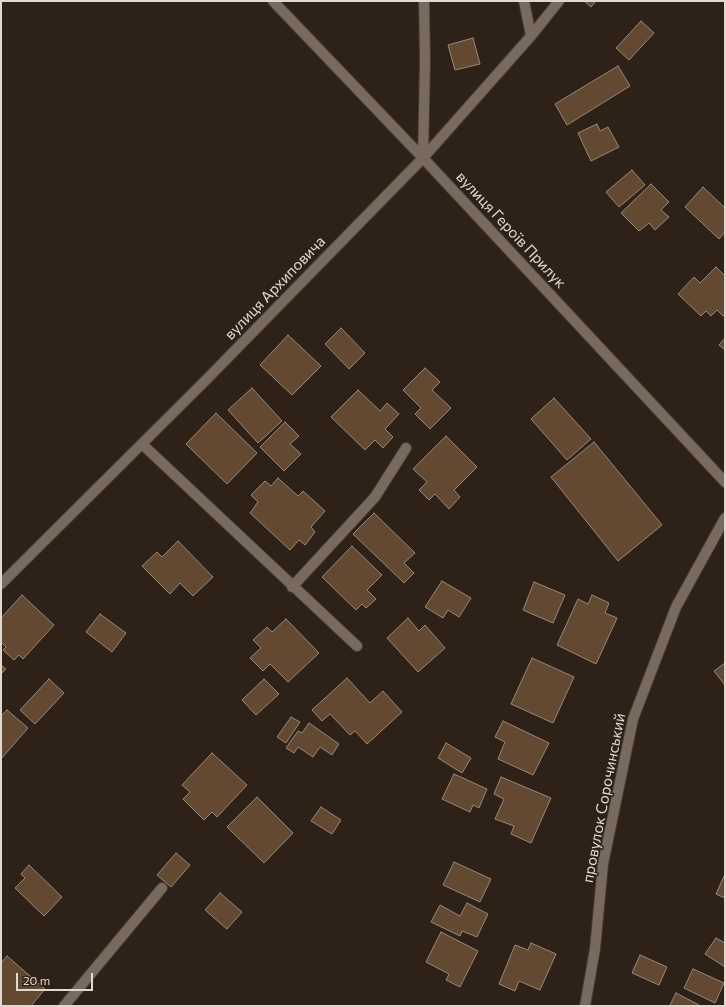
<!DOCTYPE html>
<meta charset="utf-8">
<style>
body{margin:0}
#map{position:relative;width:726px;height:1007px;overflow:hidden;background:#2e2218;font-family:Commissioner,sans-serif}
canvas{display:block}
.frame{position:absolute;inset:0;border:2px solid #e0d8d1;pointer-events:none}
.scale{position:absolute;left:16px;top:973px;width:77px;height:18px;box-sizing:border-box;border:2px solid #e0d8d1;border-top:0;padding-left:5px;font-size:12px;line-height:14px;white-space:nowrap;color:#e0d8d1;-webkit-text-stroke:3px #2e2218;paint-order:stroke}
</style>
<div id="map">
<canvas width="726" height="1007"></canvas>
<div class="frame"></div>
<div class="scale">20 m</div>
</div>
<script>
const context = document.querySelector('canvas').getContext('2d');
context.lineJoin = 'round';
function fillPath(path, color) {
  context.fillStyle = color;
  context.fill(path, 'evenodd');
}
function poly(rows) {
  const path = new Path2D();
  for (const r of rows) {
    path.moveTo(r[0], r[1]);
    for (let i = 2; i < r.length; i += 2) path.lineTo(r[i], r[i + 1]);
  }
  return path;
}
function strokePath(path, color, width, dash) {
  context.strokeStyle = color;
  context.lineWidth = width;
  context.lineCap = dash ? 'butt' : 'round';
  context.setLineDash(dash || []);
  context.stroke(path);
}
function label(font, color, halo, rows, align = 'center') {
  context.font = font + ' Commissioner,sans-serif';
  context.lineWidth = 3;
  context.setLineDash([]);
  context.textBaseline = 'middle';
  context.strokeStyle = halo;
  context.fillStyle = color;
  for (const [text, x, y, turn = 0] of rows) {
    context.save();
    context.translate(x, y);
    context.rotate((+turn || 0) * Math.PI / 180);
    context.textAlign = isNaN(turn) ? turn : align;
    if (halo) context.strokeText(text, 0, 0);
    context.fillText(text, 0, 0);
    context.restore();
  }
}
const building = poly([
 [584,1,596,1,591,7,584,1],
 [641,21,654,33,629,60,616,48,641,21],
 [473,38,480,64,455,70,448,45,473,38],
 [618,66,630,86,567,125,555,104,618,66],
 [597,124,600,131,608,127,619,147,591,161,578,133,597,124],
 [632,170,645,185,619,207,606,192,632,170],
 [651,184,669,202,661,210,669,217,655,230,649,223,639,231,621,213,651,184],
 [703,187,725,208,725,232,719,239,685,207,703,187],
 [716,267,725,276,725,315,723,316,717,310,711,316,706,311,701,316,678,294,694,277,700,283,716,267],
 [341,328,365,353,349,369,325,344,341,328],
 [288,335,321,366,292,395,260,365,288,335],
 [725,338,725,350,719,345,725,338],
 [425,368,440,382,432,390,451,408,430,429,415,414,421,408,403,390,425,368],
 [252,388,282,421,258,443,228,410,252,388],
 [358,390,380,411,387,403,399,414,385,429,393,437,383,448,375,440,365,450,331,417,358,390],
 [554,398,591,439,567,460,531,419,554,398],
 [216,413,257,453,227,484,186,444,216,413],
 [285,422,299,436,290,444,301,454,284,471,260,447,285,422],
 [446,436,477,467,454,490,460,497,449,509,435,494,429,500,419,490,427,482,413,469,446,436],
 [594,442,662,525,618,561,551,477,594,442],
 [278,478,298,496,303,491,325,511,311,527,315,532,305,545,299,540,290,550,250,513,258,502,251,495,265,481,271,486,278,478],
 [374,513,415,553,404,563,414,573,404,583,353,534,374,513],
 [178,541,213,577,193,596,180,583,170,594,142,566,157,552,162,557,178,541],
 [352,546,382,575,367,590,376,599,366,608,362,604,356,610,322,577,352,546],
 [442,581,471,598,459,617,448,610,443,618,425,607,442,581],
 [534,582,565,595,553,623,523,610,534,582],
 [22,595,54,625,23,659,19,655,14,660,3,650,6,647,1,642,1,618,22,595],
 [592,595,609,603,605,613,617,618,596,664,557,645,578,599,588,604,592,595],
 [100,614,126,633,112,652,86,632,100,614],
 [408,618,419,631,425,625,445,648,418,672,387,638,408,618],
 [286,619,319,653,288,682,270,664,263,671,250,658,261,648,253,640,267,627,272,632,286,619],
 [532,658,574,677,553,723,511,704,532,658],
 [725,663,725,685,714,671,725,663],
 [1,665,6,669,1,674,1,665],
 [347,678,370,703,383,691,402,712,367,744,355,731,350,735,330,714,322,721,312,710,347,678],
 [49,679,64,693,35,724,20,710,49,679],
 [264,679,279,694,256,715,242,700,264,679],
 [7,710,28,728,1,759,1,716,7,710],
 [291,717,300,722,286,743,277,737,291,717],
 [503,721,549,743,533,775,498,759,505,742,495,737,503,721],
 [309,723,339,744,332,755,320,747,313,757,298,747,294,753,286,748,298,731,302,733,309,723],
 [446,743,471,758,462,773,438,758,446,743],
 [212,753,247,785,217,817,212,812,204,820,183,799,190,792,182,785,212,753],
 [454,774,487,789,479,808,473,805,470,812,442,799,454,774],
 [501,777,551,798,531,843,511,834,514,826,495,819,504,799,494,794,501,777],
 [257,797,293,833,264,863,227,827,257,797],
 [321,807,341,820,332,834,311,821,321,807],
 [176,853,190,865,171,887,157,875,176,853],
 [454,862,491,879,480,902,443,885,454,862],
 [29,865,62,897,44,916,15,888,25,878,21,874,29,865],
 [725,874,725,898,716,894,725,874],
 [220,893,242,912,227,929,205,910,220,893],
 [467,903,488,914,477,937,462,931,460,936,431,922,440,905,460,916,467,903],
 [441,932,478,951,460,987,446,980,449,974,426,962,441,932],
 [716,938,725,943,725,967,705,954,716,938],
 [531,943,556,954,540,990,519,981,515,991,499,984,515,945,528,950,531,943],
 [640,955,667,967,659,985,632,973,640,955],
 [7,956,45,989,31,1006,1,1006,1,963,7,956],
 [693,969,724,983,715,1003,684,988,693,969],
 [676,993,701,1006,672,1006,670,1005,676,993]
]);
const lane = poly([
 [423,158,425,61,424,1]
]);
const street = poly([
 [524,1,531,36],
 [142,444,357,646],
 [1,584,206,380,423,158,531,36,559,1],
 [292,587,375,497,406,448],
 [64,1006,162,888],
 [585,1006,595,949,603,864,633,719,676,607,725,518]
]);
const secondary = poly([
 [273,1,423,158,725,482]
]);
const streetNames = [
 ["вулиця Героїв Прилук",511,230,47],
 ["вулиця Архиповича",275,288,-46],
 ["провулок Сорочинський",604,798,-79]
];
fillPath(building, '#644932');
strokePath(building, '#97887b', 1);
strokePath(lane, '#463c34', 12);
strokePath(street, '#463c34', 12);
strokePath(secondary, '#463c34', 12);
strokePath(lane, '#786a5e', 10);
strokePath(street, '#786a5e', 10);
strokePath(secondary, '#786a5e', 10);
label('15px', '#e0d8d1', '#2e2218', streetNames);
</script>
